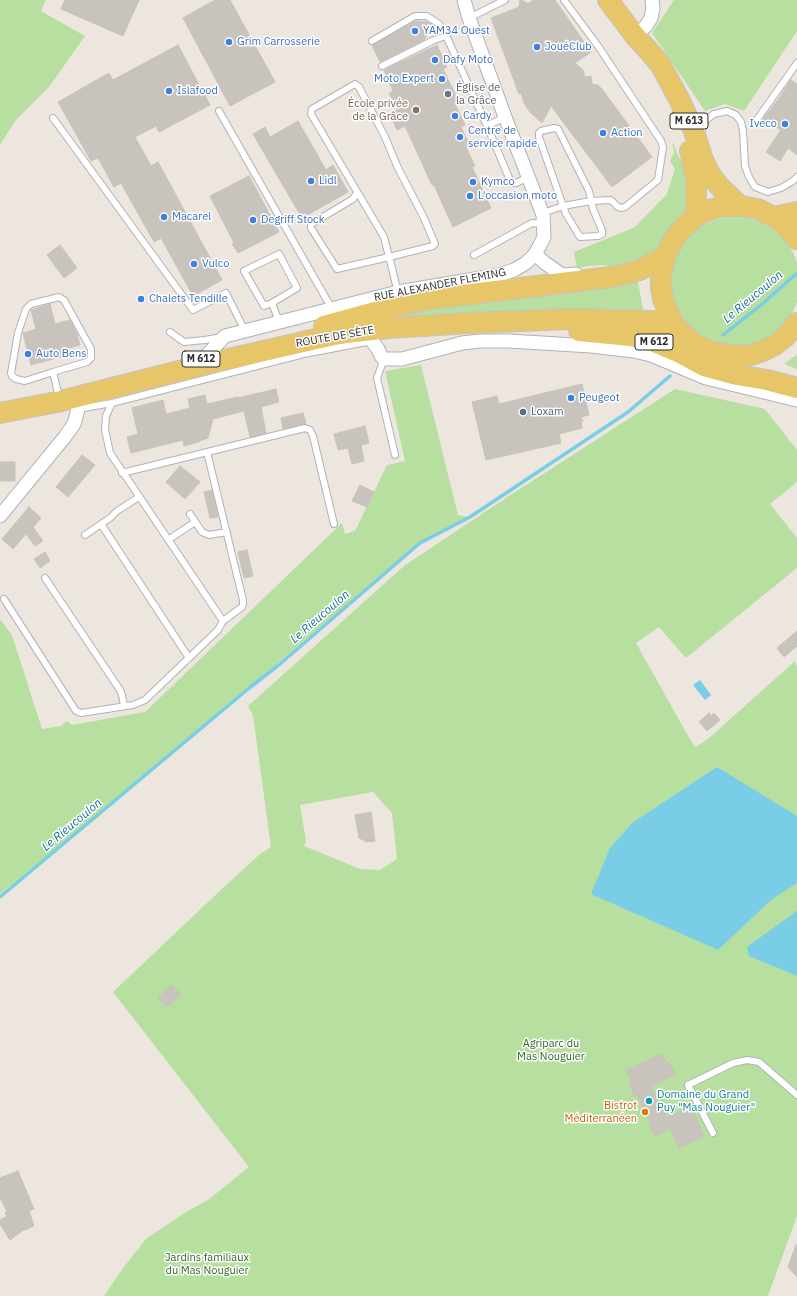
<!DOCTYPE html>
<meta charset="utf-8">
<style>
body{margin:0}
canvas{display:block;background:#ece6df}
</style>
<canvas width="797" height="1296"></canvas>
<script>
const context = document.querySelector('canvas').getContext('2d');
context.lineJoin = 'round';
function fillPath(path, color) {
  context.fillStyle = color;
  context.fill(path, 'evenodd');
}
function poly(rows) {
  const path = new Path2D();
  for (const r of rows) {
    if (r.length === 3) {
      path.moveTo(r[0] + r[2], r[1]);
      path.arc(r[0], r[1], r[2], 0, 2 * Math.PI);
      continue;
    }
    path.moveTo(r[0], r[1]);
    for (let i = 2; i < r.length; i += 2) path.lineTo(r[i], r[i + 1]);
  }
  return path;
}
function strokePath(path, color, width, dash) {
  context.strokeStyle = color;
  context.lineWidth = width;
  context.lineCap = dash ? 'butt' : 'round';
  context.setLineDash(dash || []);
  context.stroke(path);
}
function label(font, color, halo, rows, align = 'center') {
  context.font = font + ' "IBM Plex Sans",sans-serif';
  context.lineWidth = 3;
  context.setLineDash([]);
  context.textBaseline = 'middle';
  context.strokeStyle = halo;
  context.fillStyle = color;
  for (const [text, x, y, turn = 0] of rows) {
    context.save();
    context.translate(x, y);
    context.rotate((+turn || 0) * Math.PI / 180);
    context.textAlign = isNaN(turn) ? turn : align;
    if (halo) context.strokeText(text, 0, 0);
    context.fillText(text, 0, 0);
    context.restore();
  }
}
const green = poly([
 [0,0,46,0,41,11,85,36,49,87,15,121,0,145],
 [674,0,797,0,797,31,744,111,725,104,705,111,652,33],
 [672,141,686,173,689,185,687,213,658,252,629,268,602,265,587,266,577,268,574,252,635,227,667,194,675,169,670,161,674,153],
 [735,282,65],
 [637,277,644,314,391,323,395,317,411,313],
 [797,355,797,369,784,364,795,356],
 [421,365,458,515,470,517,420,543,111,804,0,894,0,619,12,635,42,729,61,726,67,721,72,725,145,712,342,523,345,534,355,531,387,465,405,461,385,371],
 [675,389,765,409,797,450,797,482,770,504,797,538,797,568,686,658,659,627,636,643,692,743,696,747,708,739,795,661,797,667,797,1216,768,1296,104,1296,123,1268,146,1239,186,1212,208,1200,249,1167,113,992,225,886,260,854,271,847,253,715,248,706,404,566,509,496],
 [373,792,392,813,397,859,380,870,360,869,304,846,306,841,300,805]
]);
const water = poly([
 [700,680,711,695,705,700,693,685],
 [717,767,797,816,797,883,771,900,718,950,591,894,610,848,632,823],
 [797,911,797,976,749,956,747,947]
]);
const stream = poly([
 [723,335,761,305,796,274],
 [0,897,248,689,280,664,420,543,470,517,628,412,670,376]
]);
const building = poly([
 [65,0,139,0,123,36,61,9,65,0],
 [215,0,230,0,275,82,230,106,183,18,215,0],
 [520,0,522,0,528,4,533,0,555,0,591,52,575,63,583,70,585,77,591,76,592,84,598,85,602,89,652,157,612,187,551,106,542,123,529,111,524,103,521,93,519,94,491,18,519,7,520,0],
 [416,21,428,22,433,25,424,40,380,62,372,45,416,21],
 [178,45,210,105,159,132,156,126,135,137,151,166,158,162,222,280,193,296,161,238,154,242,121,183,114,187,98,158,91,161,58,102,109,73,113,80,178,45],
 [437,45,447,67,443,69,458,100,454,102,465,125,461,127,470,146,466,147,475,166,472,167,491,208,453,227,434,185,432,185,405,126,397,130,390,114,398,110,389,93,393,91,384,70,437,45],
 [791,80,797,84,797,155,788,148,780,161,766,152,781,130,763,119,777,101,791,80],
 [298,121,326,170,333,165,348,192,302,218,253,134,265,127,270,137,298,121],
 [249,176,279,232,238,253,232,244,234,243,210,196,249,176],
 [60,245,77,268,64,278,47,255,60,245],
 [50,304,55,324,70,320,77,334,80,345,62,350,64,356,31,365,23,333,36,329,31,310,50,304],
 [582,384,589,415,581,417,583,421,581,422,582,428,559,434,561,443,486,460,472,402,497,396,499,404,582,384],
 [276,389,279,402,261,407,266,433,250,437,244,411,213,419,208,438,199,441,199,442,184,446,183,440,131,453,127,437,138,434,132,408,163,400,166,414,190,408,188,399,205,395,207,404,238,397,238,398,276,389],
 [303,413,306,423,283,429,281,418,303,413],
 [365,426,369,443,361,445,364,461,352,464,348,448,338,450,334,434,365,426],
 [82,455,95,465,68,497,56,487,82,455],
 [0,462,15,462,15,481,0,481,0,462],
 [180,466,200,482,185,499,166,482,180,466],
 [360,485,374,492,367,507,352,501,360,485],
 [212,490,218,517,210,518,204,492,212,490],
 [29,507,41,518,33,527,43,541,35,546,26,534,13,549,2,539,29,507],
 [247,550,253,576,244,578,238,552,247,550],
 [45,552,50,561,40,568,34,559,45,552],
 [797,631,797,646,784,657,777,648,797,631],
 [709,713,711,716,714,713,720,720,707,731,699,722,709,713],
 [371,812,375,841,367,842,359,838,355,815,371,812],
 [171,985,181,994,167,1007,158,998,171,985],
 [662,1054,667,1063,669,1062,675,1074,651,1087,667,1118,691,1106,704,1136,680,1148,669,1128,655,1136,649,1126,652,1125,637,1095,635,1096,629,1085,632,1083,626,1070,662,1054],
 [18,1171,34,1209,29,1211,34,1226,22,1231,10,1240,0,1224,0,1220,7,1216,5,1213,7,1211,0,1198,0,1178,18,1171],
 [796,1245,797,1245,797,1277,788,1267,796,1245]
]);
const lane = poly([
 [469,18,505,0],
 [372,41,415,16,427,16,439,24,444,31,487,126,510,180,513,183,516,183,529,177],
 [382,66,434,40,446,36],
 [219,111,332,309],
 [53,118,193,310,226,293,245,331],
 [756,121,797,63],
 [487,126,505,117],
 [554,128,558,129,589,191,593,209,602,230,602,234,598,236,580,237,566,214,563,206,539,137,539,133,541,131,554,128],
 [702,133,702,126,706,120,714,114,727,111,736,115,741,122,743,131,745,166,749,177,755,187,768,192,781,188,793,181,797,177],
 [357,193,353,199,311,224,311,228,337,269,389,257,433,246,435,244,424,218,398,168,385,137,359,87,355,84,312,109,311,114,384,237,389,257,391,264,396,285,398,292],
 [543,213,563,206,591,201,611,200,618,207,621,208,625,207,658,180,663,147,661,141,598,46,564,0],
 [279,254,297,288,272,303,264,306,244,271,279,254],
 [474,255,532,223,544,224],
 [272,303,279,322],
 [170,332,184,342,205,340,222,337],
 [384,359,377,378,395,455],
 [53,372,25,381,16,379,12,376,11,373,18,333,26,309,31,304,59,297,64,300,91,349,91,358,87,362,53,372,58,393],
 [112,403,106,416,105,430,110,453,223,621],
 [78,409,112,403,304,354,372,341],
 [122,473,305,428,310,430,313,436,334,524],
 [190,514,202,532,209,535,227,532],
 [101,524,189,658],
 [85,535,110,518,117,511,139,497],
 [168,540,195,522],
 [45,578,120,690,122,695,124,706],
 [4,599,76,711,81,713,133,705,145,700,218,630,223,621,242,607,243,604,243,600,207,452],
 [713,1133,688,1085,733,1063,747,1060,759,1062,797,1095]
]);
const street = poly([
 [635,36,646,26,651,18,653,8,652,0],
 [535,254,545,263,562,275,576,274],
 [378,324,373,330,372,341,378,349,381,356,384,359,402,359,462,343,480,341,509,341,591,346,634,351,651,355,706,378,797,400],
 [203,359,225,336,398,292,499,275,514,270,526,263,535,254,540,245,544,237,543,215,505,117,469,18,464,0],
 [0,516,64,438,74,424,78,409,75,397]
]);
const primary = poly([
 [608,0,635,36,648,50,660,64,679,99,694,131,703,160,710,174,719,186,740,206],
 [690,151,696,177,696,206,694,218],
 [774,217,797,212],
 [797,239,783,223,774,217,758,209,740,206,728,206,716,208,704,212,694,218,678,233,665,256,661,277,661,288,663,299,671,319,677,328,694,344,715,353,738,356,751,355,763,351,775,345,785,337,797,323],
 [324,326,401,305,430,299,619,276,640,270,665,256],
 [579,331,631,336,652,341,678,352,704,366,737,375,767,380,797,388],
 [0,413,57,402,211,363,338,334,389,328,471,323,572,319,652,321,677,328]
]);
const markers = [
 [415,31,4,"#3f7fe0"],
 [229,42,4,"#3f7fe0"],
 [537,47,4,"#3f7fe0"],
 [435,60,4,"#3f7fe0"],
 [442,79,4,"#3f7fe0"],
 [169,91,4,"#3f7fe0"],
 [448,94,4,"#6b7280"],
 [416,110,4,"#8d6e63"],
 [455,116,4,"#3f7fe0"],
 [785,124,4,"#3f7fe0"],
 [603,133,4,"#3f7fe0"],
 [460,137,4,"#3f7fe0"],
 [311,181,4,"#3f7fe0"],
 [473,182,4,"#3f7fe0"],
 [470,196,4,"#3f7fe0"],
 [164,217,4,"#3f7fe0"],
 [253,220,4,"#3f7fe0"],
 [194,264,4,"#3f7fe0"],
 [141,299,4,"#3f7fe0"],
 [28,354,4,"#3f7fe0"],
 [571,398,4,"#3f7fe0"],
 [523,412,4,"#5c6f8a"],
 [649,1101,4,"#0f9aa8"],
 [645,1112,4,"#e8710a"]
];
const shields = [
 [689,121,38],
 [654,342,38],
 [201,359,38]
];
const shieldNames = [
 ["M 613",689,121],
 ["M 612",654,342],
 ["M 612",201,359]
];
const shopNames = [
 ["YAM34 Ouest",423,31],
 ["Grim Carrosserie",237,42],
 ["JouéClub",545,47],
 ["Dafy Moto",443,60],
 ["Moto Expert",434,79,"right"],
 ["Islafood",177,91],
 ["Cardy",463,116],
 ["Iveco",777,124,"right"],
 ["Centre de",468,131],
 ["service rapide",468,144],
 ["Action",611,133],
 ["Lidl",319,181],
 ["Kymco",481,182],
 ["L'occasion moto",478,196],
 ["Macarel",172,217],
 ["Degriff Stock",261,220],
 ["Vulco",202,264],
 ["Chalets Tendille",149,299],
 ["Auto Bens",36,354],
 ["Peugeot",579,398]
];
const worshipNames = [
 ["Église de",456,88],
 ["la Grâce",456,101]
];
const educationNames = [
 ["École privée",408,104],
 ["de la Grâce",408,117]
];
const streetNames = [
 ["RUE ALEXANDER FLEMING",440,285,-11],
 ["ROUTE DE SÈTE",335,337,-10]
];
const serviceNames = [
 ["Loxam",531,412]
];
const parkNames = [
 ["Agriparc du",551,1044],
 ["Mas Nouguier",551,1057],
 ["Jardins familiaux",207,1258],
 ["du Mas Nouguier",207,1271]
];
const cultureNames = [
 ["Domaine du Grand",657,1095],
 ["Puy \"Mas Nouguier\"",657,1108]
];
const foodNames = [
 ["Bistrot",637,1106],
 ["Méditerranéen",637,1119]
];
const waterNames = [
 ["Le Rieucoulon",753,297,-40],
 ["Le Rieucoulon",320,617,-41],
 ["Le Rieucoulon",72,825,-40]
];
fillPath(green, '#b7dfa0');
fillPath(water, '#7acde6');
strokePath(stream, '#7acde6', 3.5);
fillPath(building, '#c8c4bd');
strokePath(building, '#c8c2b9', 1);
strokePath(lane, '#afb2bb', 8);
strokePath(street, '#afb2bb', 15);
strokePath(primary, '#c4c4c4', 22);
strokePath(lane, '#fff', 6);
strokePath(street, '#fff', 13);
strokePath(primary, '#e7c669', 20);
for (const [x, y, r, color] of markers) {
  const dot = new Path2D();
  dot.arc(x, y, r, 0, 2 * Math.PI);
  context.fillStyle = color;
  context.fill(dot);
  strokePath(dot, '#fff', 1.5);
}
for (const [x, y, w] of shields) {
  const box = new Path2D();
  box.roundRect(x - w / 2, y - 8, w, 16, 3);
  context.fillStyle = '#fff';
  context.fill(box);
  strokePath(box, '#2c2c2c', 1);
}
label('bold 10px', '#2c2c2c', null, shieldNames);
label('11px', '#366cbe', '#fff', shopNames, 'left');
label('11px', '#5b616d', '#fff', worshipNames, 'left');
label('11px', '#785e54', '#fff', educationNames, 'right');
label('11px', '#2c2c2c', '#fff', streetNames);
label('11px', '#4e5e75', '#fff', serviceNames, 'left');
label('11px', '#306420', '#fff', parkNames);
label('11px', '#0d838f', '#fff', cultureNames, 'left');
label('11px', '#c56008', '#fff', foodNames, 'right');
label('italic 12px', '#176d94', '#fff', waterNames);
</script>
